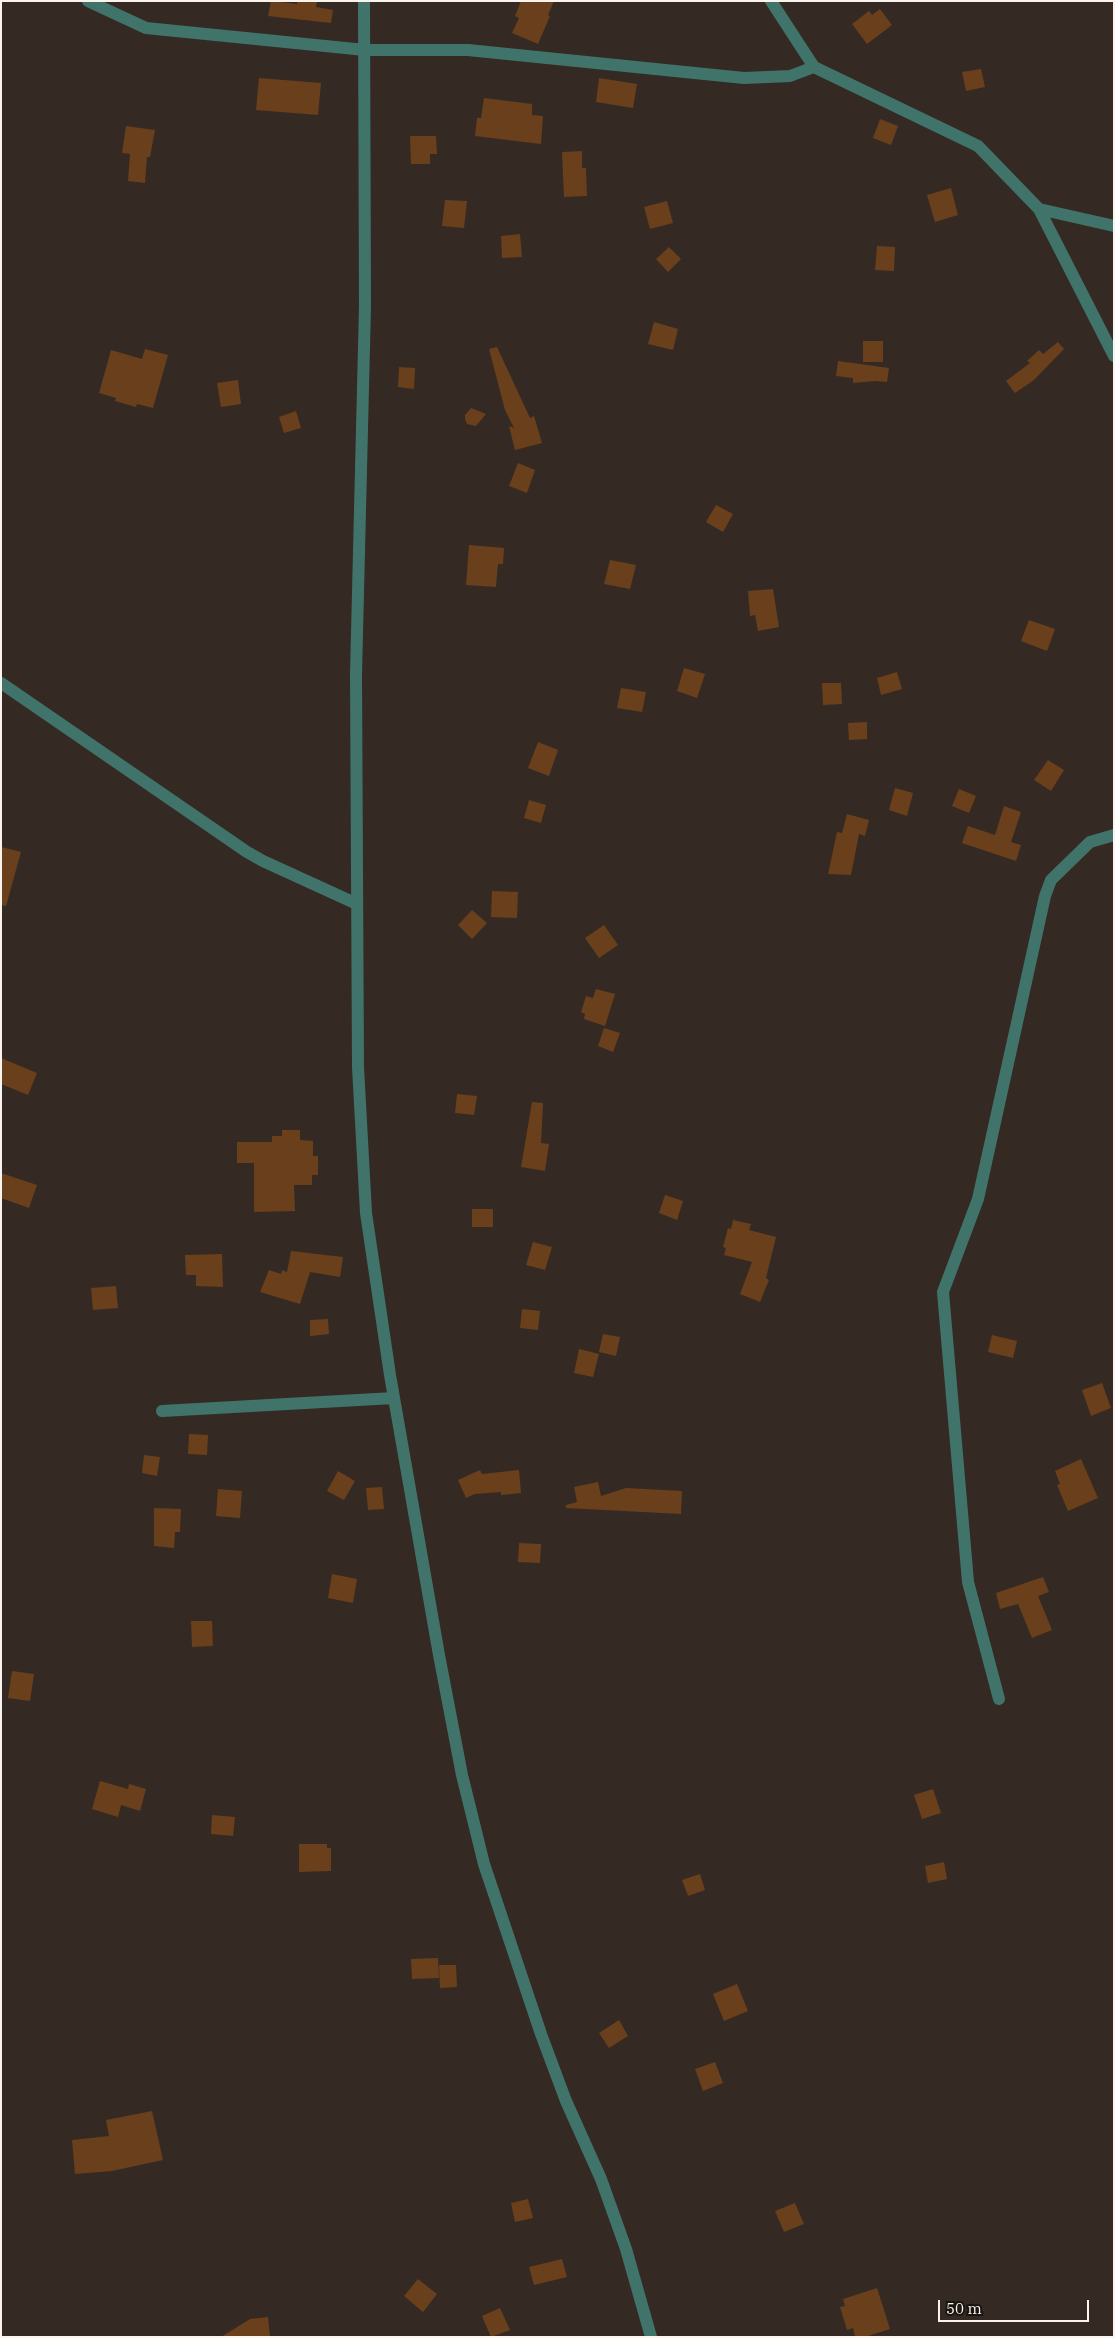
<!DOCTYPE html>
<style>
body{margin:0}
#map{position:relative;width:1115px;height:2338px;overflow:hidden;background:#342a23;font-family:"IBM Plex Serif",serif}
canvas{display:block}
.frame{position:absolute;inset:0;border:2px solid #faf3ee;pointer-events:none}
.scale{position:absolute;left:938px;top:2300px;width:151px;height:22px;box-sizing:border-box;border:2px solid #faf3ee;border-top:0;padding-left:6px;font-size:15px;line-height:18px;white-space:nowrap;color:#faf3ee;-webkit-text-stroke:4px #181410;paint-order:stroke}
</style>
<div id="map">
<canvas width="1115" height="2338"></canvas>
<div class="frame"></div>
<div class="scale">50 m</div>
</div>
<script>
const context = document.querySelector('canvas').getContext('2d');
context.lineJoin = 'round';
function fillPath(path, color) {
  context.fillStyle = color;
  context.fill(path, 'evenodd');
}
function poly(rows) {
  const path = new Path2D();
  for (const r of rows) {
    path.moveTo(r[0], r[1]);
    for (let i = 2; i < r.length; i += 2) path.lineTo(r[i], r[i + 1]);
  }
  return path;
}
function strokePath(path, color, width, dash) {
  context.strokeStyle = color;
  context.lineWidth = width;
  context.lineCap = dash ? 'butt' : 'round';
  context.setLineDash(dash || []);
  context.stroke(path);
}
const building = poly([
 [271,1,297,4,297,1,317,1,316,7,333,10,331,23,268,16],
 [521,1,554,1,548,15,550,16,538,44,512,33,519,18,515,16],
 [880,9,892,25,867,44,852,24,869,11,872,15],
 [981,69,985,87,966,91,962,72],
 [259,78,321,83,318,115,256,110],
 [599,78,637,84,633,108,596,102],
 [484,98,532,104,532,115,543,116,541,144,475,136,477,118,481,118],
 [880,119,898,126,891,145,873,138],
 [126,126,155,130,150,157,147,157,145,183,128,181,130,154,122,153],
 [410,136,436,136,437,154,430,154,430,164,411,164],
 [582,151,582,168,586,168,587,196,564,197,562,152],
 [951,188,958,215,935,222,927,195],
 [445,200,467,201,464,228,442,226],
 [667,201,673,223,650,229,644,207],
 [520,234,522,257,502,258,501,236],
 [877,246,895,247,894,271,875,270],
 [669,247,681,259,668,272,656,259],
 [654,322,678,329,673,350,648,344],
 [863,341,883,341,883,362,863,362],
 [1058,342,1064,349,1034,380,1015,393,1006,381,1030,363,1027,361,1039,350,1043,354],
 [497,347,530,418,534,416,542,443,515,450,509,426,514,428,505,410,489,349],
 [145,349,168,355,153,408,137,404,136,407,115,401,116,398,99,393,111,350,142,359],
 [838,361,889,368,887,382,875,381,853,383,853,378,836,376],
 [399,367,415,368,414,389,398,387],
 [238,380,241,404,221,407,217,383],
 [471,408,486,414,476,426,467,424,465,419,465,415],
 [296,411,301,428,284,433,279,417],
 [518,463,535,470,527,493,509,486],
 [716,505,733,514,723,532,706,522],
 [469,545,504,548,503,564,498,564,496,587,466,585],
 [610,560,636,565,630,589,604,584],
 [773,589,779,627,758,631,755,615,750,616,748,591],
 [1029,620,1055,629,1047,651,1021,641],
 [684,668,705,674,697,698,677,691],
 [897,672,902,689,881,695,877,678],
 [822,683,841,683,842,704,823,705],
 [621,688,646,692,642,712,617,708],
 [867,722,867,739,849,740,848,723],
 [538,742,558,750,549,776,528,768],
 [1048,760,1064,770,1051,791,1034,780],
 [895,788,913,793,907,816,889,810],
 [959,789,976,796,969,813,952,806],
 [529,800,546,805,541,823,524,818],
 [1004,806,1021,812,1011,842,1021,845,1016,861,962,843,968,826,995,835],
 [847,814,869,820,865,836,859,834,851,875,828,874,837,832,842,833],
 [1,847,21,852,6,906,1,905],
 [492,891,518,892,517,918,491,917],
 [472,910,487,923,472,939,458,925],
 [604,925,618,945,599,958,585,938],
 [596,989,615,994,605,1026,584,1019,585,1014,581,1012,586,996,593,998],
 [604,1028,620,1033,613,1052,598,1046],
 [1,1058,37,1073,28,1095,1,1084],
 [457,1094,477,1096,474,1115,455,1113],
 [532,1102,543,1103,541,1143,549,1144,545,1171,521,1167],
 [282,1130,300,1130,300,1140,313,1141,313,1156,318,1156,318,1175,312,1175,312,1185,294,1185,295,1211,254,1212,254,1163,237,1163,237,1142,272,1142,272,1136,282,1136],
 [1,1173,37,1185,29,1208,1,1198],
 [665,1195,683,1201,677,1220,659,1213],
 [472,1209,493,1209,493,1227,472,1227],
 [733,1220,751,1224,749,1230,776,1237,766,1278,769,1280,760,1302,740,1294,752,1262,724,1255,726,1248,723,1247,728,1228,731,1229],
 [533,1242,552,1247,545,1270,526,1265],
 [291,1251,343,1257,340,1277,310,1272,300,1304,260,1292,269,1270,281,1274,282,1270,287,1272],
 [222,1254,223,1287,196,1286,196,1275,186,1275,185,1255],
 [116,1286,118,1308,93,1310,91,1288],
 [522,1309,540,1311,538,1330,520,1328],
 [328,1319,329,1334,310,1336,310,1320],
 [603,1334,620,1337,616,1356,599,1352],
 [992,1335,1017,1341,1013,1358,988,1352],
 [579,1349,599,1354,593,1377,574,1373],
 [1102,1383,1111,1408,1091,1416,1082,1390],
 [189,1434,208,1435,207,1455,188,1454],
 [144,1455,160,1457,157,1476,142,1473],
 [1081,1459,1098,1498,1068,1511,1057,1485,1060,1484,1055,1471],
 [480,1470,482,1474,519,1470,521,1493,501,1495,501,1492,475,1494,466,1498,458,1480],
 [338,1471,355,1481,344,1500,327,1491],
 [598,1482,601,1496,626,1488,682,1491,681,1514,566,1508,566,1505,577,1502,574,1487],
 [382,1487,384,1509,368,1510,366,1488],
 [218,1489,242,1491,240,1518,216,1516],
 [154,1508,181,1509,180,1532,175,1532,174,1548,154,1546],
 [519,1543,541,1544,540,1563,518,1562],
 [332,1574,357,1579,353,1603,328,1598],
 [1043,1577,1049,1592,1038,1596,1052,1630,1032,1638,1018,1604,1000,1609,996,1593],
 [191,1621,212,1621,213,1646,192,1647],
 [12,1671,34,1674,30,1701,8,1698],
 [100,1781,128,1789,129,1784,146,1789,140,1811,121,1805,118,1817,92,1809],
 [933,1789,941,1813,922,1819,914,1795],
 [212,1815,235,1817,233,1836,211,1834],
 [299,1844,327,1844,327,1848,331,1848,331,1871,299,1872],
 [944,1862,947,1879,928,1883,925,1866],
 [700,1874,705,1890,688,1896,682,1880],
 [438,1958,439,1978,412,1979,411,1959],
 [439,1965,456,1965,457,1987,440,1988],
 [737,1984,748,2011,724,2021,713,1994],
 [619,2020,628,2036,609,2048,599,2033],
 [715,2062,723,2083,703,2091,695,2069],
 [152,2111,163,2160,112,2171,75,2174,72,2140,109,2136,106,2120],
 [528,2199,533,2218,515,2222,511,2203],
 [795,2203,804,2224,784,2232,775,2211],
 [562,2259,567,2277,534,2285,529,2267],
 [418,2279,437,2294,423,2312,404,2296],
 [877,2288,890,2329,865,2337,855,2337,853,2328,847,2330,840,2307,845,2306,843,2299],
 [500,2308,510,2330,491,2337,482,2316],
 [268,2317,270,2337,221,2337,250,2319]
]);
const minor = poly([
 [88,1,146,28,365,50,468,50,744,78,790,76,814,67],
 [364,1,365,306,356,674,358,1067,366,1213,390,1375,439,1655,462,1775,484,1864,541,2034,566,2101,601,2179,626,2249,651,2337],
 [771,1,814,67,978,146,1039,209,1114,356],
 [1039,209,1114,226],
 [1,683,247,852,263,861,357,904],
 [162,1411,394,1398],
 [999,1699,968,1582,943,1292,978,1199,1045,896,1051,880,1090,842,1114,835]
]);
fillPath(building, '#6a3f1c');
strokePath(minor, '#40746a', 12);
</script>
